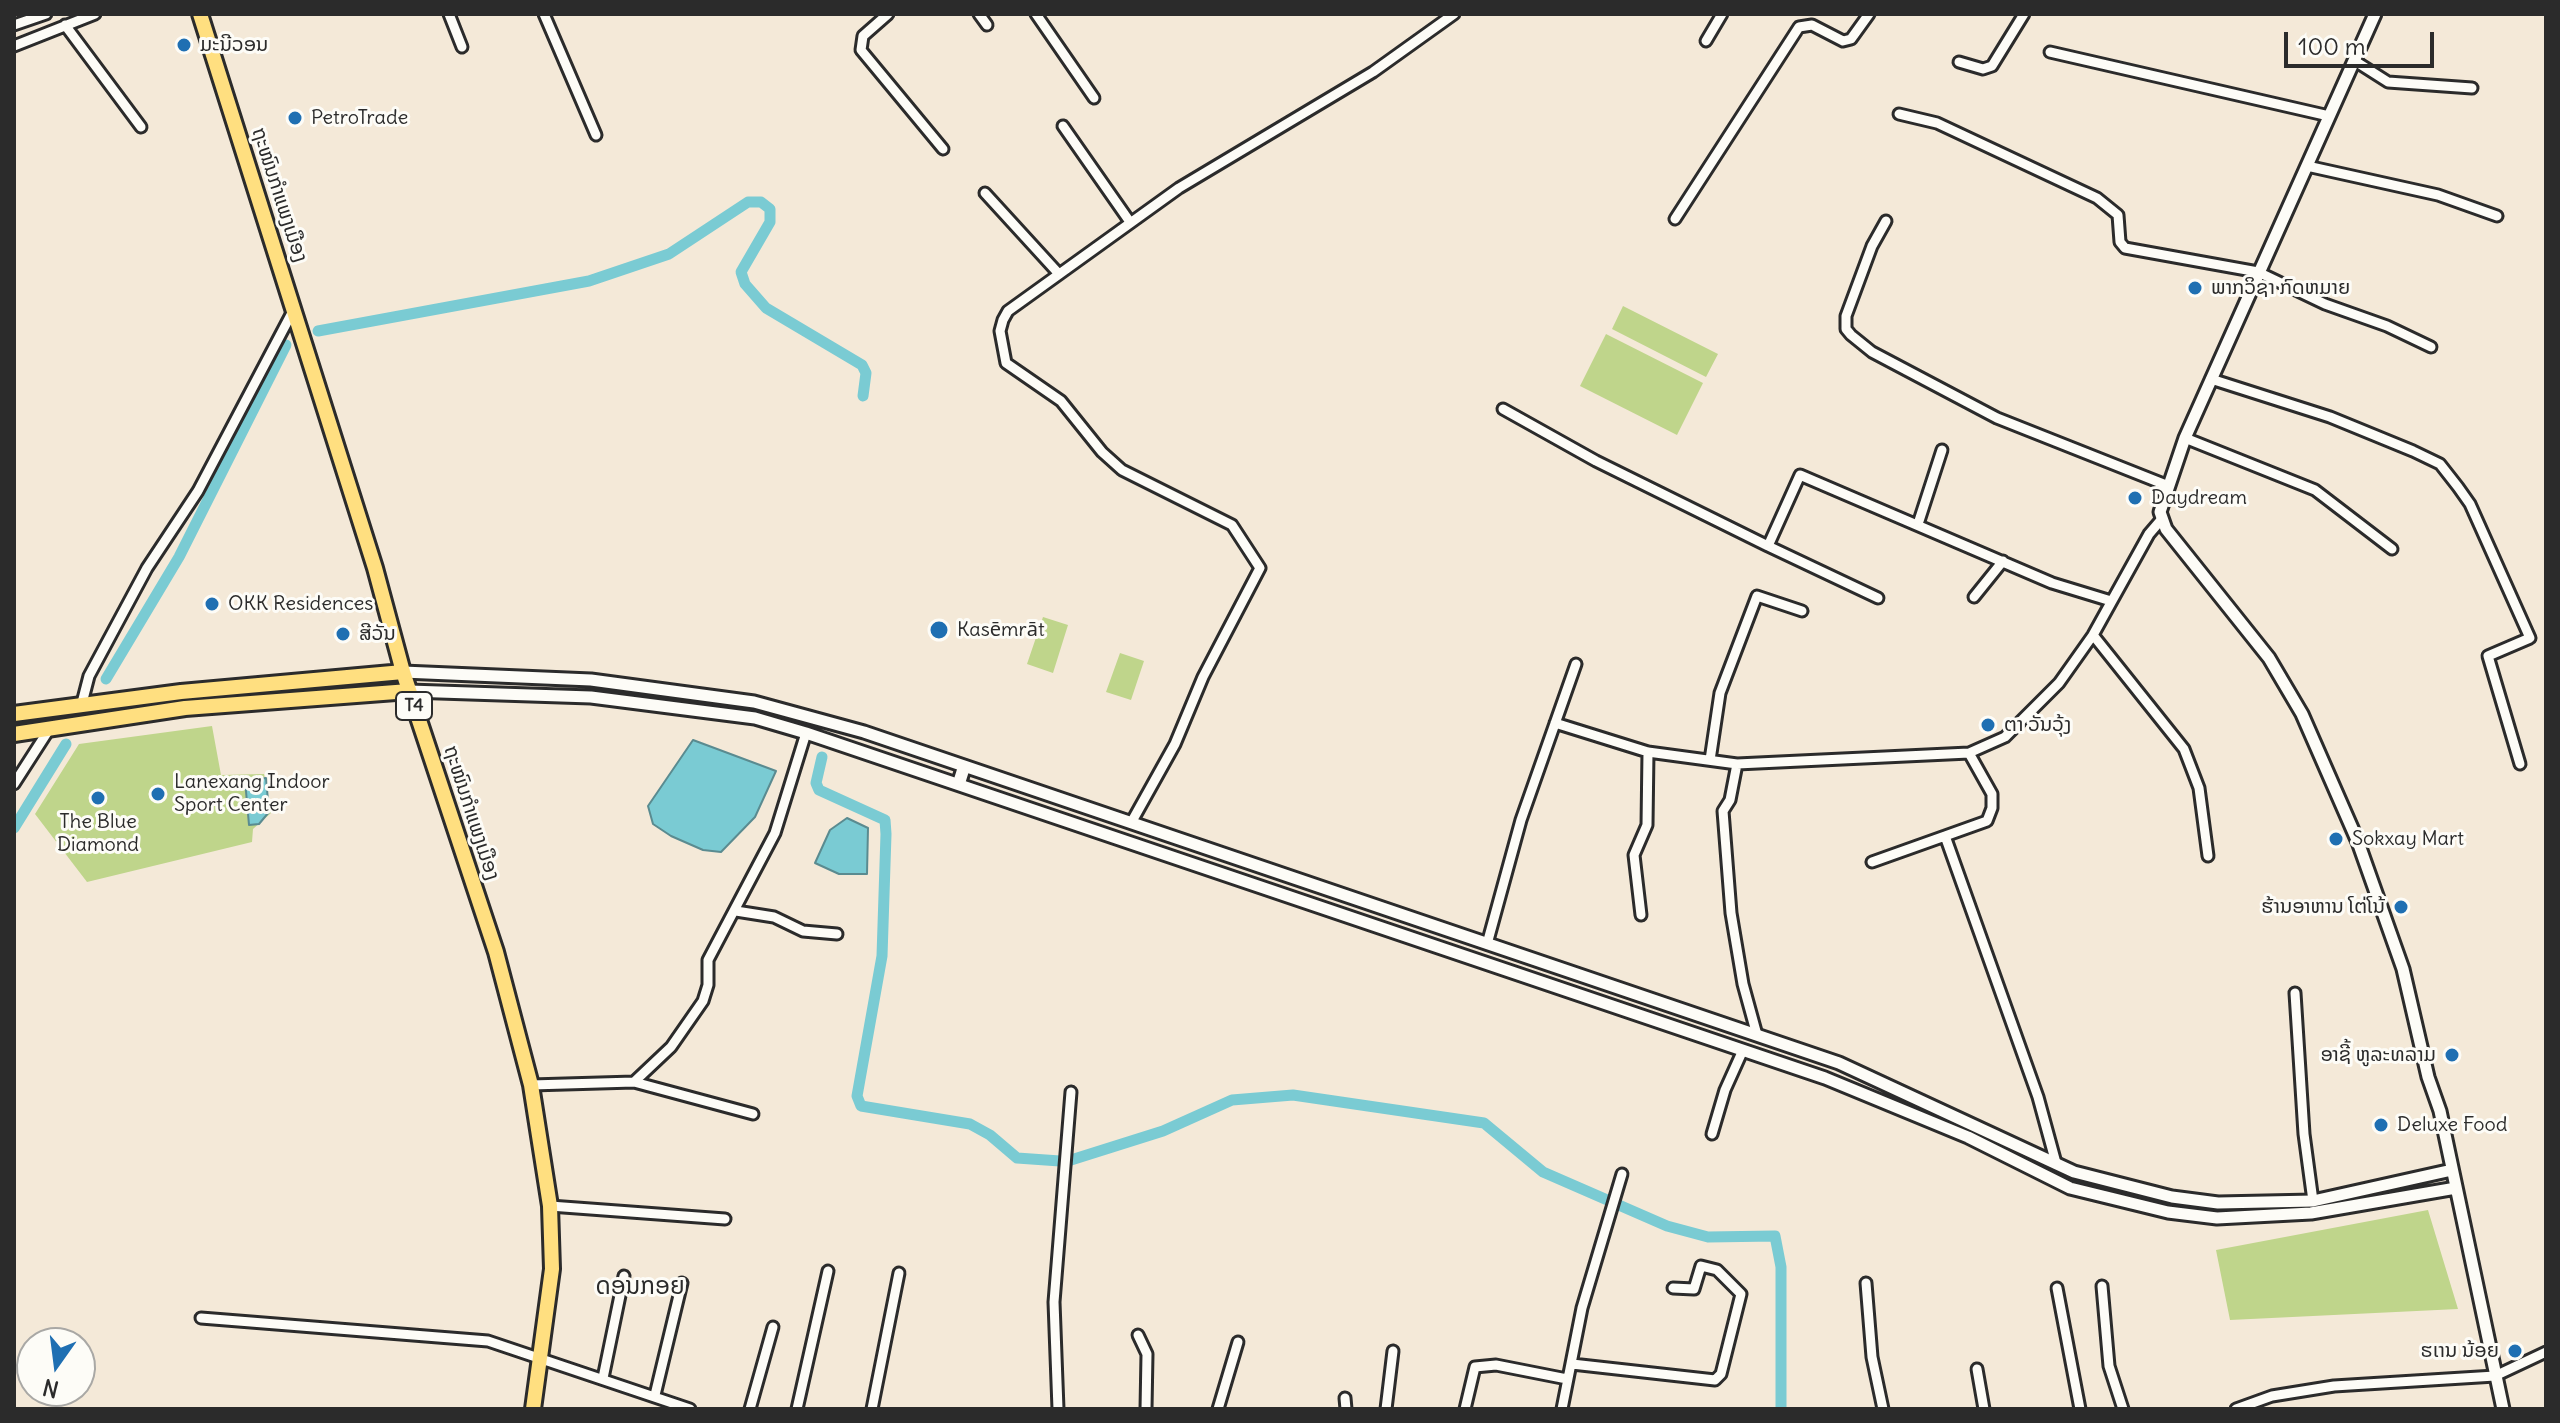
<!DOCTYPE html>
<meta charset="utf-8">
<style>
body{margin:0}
#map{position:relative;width:2560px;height:1423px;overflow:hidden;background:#f4e9d8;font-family:Delius,sans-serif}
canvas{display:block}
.frame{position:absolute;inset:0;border:16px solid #2b2b2b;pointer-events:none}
.north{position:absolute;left:16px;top:1327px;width:80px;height:80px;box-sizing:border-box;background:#fdfcf7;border:2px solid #a9a8a5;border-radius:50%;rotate:194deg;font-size:22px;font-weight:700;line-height:32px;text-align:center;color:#2b2b2b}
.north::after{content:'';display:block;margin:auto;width:28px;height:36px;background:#1f6fb2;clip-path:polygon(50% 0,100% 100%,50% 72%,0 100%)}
.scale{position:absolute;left:2284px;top:32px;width:150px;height:36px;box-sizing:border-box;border:4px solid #2b2b2b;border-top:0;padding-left:10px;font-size:24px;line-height:28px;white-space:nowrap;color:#2b2b2b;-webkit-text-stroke:6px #fdfcf7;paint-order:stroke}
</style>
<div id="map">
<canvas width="2560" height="1423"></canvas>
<div class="frame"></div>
<div class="north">N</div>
<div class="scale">100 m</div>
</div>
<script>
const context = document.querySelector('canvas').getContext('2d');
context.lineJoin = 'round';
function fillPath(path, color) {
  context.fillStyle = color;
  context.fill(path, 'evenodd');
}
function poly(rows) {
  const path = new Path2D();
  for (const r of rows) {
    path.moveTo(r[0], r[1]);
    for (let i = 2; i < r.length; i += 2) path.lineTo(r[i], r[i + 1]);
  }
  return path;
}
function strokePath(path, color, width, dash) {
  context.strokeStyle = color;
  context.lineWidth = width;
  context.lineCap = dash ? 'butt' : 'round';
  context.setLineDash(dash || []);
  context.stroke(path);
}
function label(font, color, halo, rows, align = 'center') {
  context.font = font + ' Delius,"Noto Sans Lao",sans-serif';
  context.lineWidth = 6;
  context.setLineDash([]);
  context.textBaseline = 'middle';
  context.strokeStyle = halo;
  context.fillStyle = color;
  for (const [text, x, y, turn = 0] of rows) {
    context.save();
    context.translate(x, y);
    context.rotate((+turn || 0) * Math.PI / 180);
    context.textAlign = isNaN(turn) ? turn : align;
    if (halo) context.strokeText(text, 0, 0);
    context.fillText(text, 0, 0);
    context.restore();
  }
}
const green = poly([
 [1623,306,1718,354,1706,377,1612,329],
 [1606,334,1703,383,1677,435,1580,386],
 [1043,617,1068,625,1053,673,1027,664],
 [1120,653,1144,661,1131,700,1106,692],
 [212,726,221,775,264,774,271,813,253,829,252,842,87,882,35,814,79,744],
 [2428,1210,2458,1309,2230,1320,2216,1250]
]);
const water = poly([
 [693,740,776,771,755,817,721,852,703,850,671,836,653,824,648,806,693,740],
 [266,778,269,812,259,824,249,825,245,780,266,778],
 [847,818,868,828,867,874,839,874,815,863,830,830,847,818]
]);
const canal = poly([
 [318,331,589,281,669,254,748,202,761,202,770,209,770,222,741,272,745,284,766,308,862,365,866,373,863,396],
 [106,679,179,557,286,345],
 [822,757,816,783,819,790,885,820,886,834,882,956,857,1096,861,1106,970,1124,990,1135,1017,1158,1060,1161],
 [14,828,66,744],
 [1071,1160,1163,1131,1232,1100,1293,1095,1484,1123,1543,1172,1667,1226,1708,1237,1775,1236,1781,1267,1781,1409]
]);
const minor = poly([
 [449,14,462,47],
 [544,14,596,135],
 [888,14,863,36,861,50,943,149],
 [979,14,987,25],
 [1036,14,1094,98],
 [14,25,46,14],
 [65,25,141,127],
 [1706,41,1722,14],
 [14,46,95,14],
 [2050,52,2329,116],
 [2355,61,2388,82,2472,88],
 [1959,62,1983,69,1992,66,2024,14],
 [1899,114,1937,123,2097,198,2118,215,2120,242,2125,248,2258,272,2325,304,2387,326,2431,347],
 [1063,126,1130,222],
 [2307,166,2438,195,2497,216],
 [985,193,1059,274],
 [1675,219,1799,27,1812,25,1843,41,1851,39,1869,14],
 [1886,221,1872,246,1846,316,1846,329,1851,335,1872,352,1997,418,2166,485],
 [2211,379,2330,417,2413,451,2440,464,2458,487,2470,504,2530,638,2488,656,2520,764],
 [1503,409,1596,461,1768,546],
 [2185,438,2315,490,2392,549],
 [1918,524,1942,450],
 [1974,597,2003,561],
 [1878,598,1768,546,1800,475,2052,583,2111,601],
 [2093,635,2184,749,2199,788,2208,856],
 [82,703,89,676,147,568,198,491,294,309],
 [1555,723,1648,752,1737,764,1969,753,2005,737,2059,683,2093,635,2149,534,2161,520],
 [1969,753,1992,794,1992,808,1987,821,1945,836,2038,1097,2056,1163],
 [1710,760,1720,693,1757,596,1802,611],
 [1737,764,1730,800,1723,811,1731,913,1743,984,1757,1035],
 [14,784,50,728],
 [1131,823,1175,744,1203,677,1260,568,1232,525,1122,470,1102,452,1061,401,1006,363,1000,331,1003,320,1008,311,1179,188,1373,72,1454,14],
 [1872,862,1945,836],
 [736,911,774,917,803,931,837,934],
 [1641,915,1634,855,1647,825,1648,752],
 [1487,944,1521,820,1576,664],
 [2295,993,2304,1134,2313,1201],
 [634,1082,671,1047,703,1001,708,985,708,960,775,833,806,733],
 [531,1085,634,1082,753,1114],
 [1712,1134,1725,1090,1743,1050],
 [550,1206,725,1219],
 [1866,1283,1872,1357,1883,1409],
 [2102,1286,2109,1366,2123,1409],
 [2057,1288,2080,1409],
 [201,1318,488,1341,690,1409],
 [1138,1335,1147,1354,1146,1409],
 [1572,1364,1715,1380,1721,1374,1741,1294,1717,1270,1701,1266,1694,1289,1673,1288],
 [1977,1369,1984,1409],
 [603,1378,624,1276],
 [655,1395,682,1283],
 [1345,1398,1346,1409],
 [750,1409,773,1327],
 [797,1409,828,1271],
 [872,1409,899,1273],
 [1058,1409,1054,1302,1071,1092],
 [1218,1409,1238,1342],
 [1386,1409,1393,1351],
 [1465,1409,1475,1367,1496,1365,1567,1379],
 [1562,1409,1582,1308,1622,1174],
 [2236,1409,2272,1396,2334,1386,2495,1376,2546,1352]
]);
const tertiary = poly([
 [2375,14,2185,438,2160,512,2166,529,2269,658,2302,714,2358,842,2403,969,2428,1077,2440,1111,2503,1409],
 [403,672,591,680,754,702,864,732,1839,1063,2074,1172,2172,1197,2218,1203,2313,1201,2452,1170],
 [409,691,591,697,755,718,806,733,1825,1078,1968,1137,2070,1188,2168,1212,2217,1218,2311,1213,2456,1188]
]);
const secondary = poly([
 [959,783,964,767]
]);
const primary = poly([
 [200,14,375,568,403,672,496,952,531,1085,550,1206,552,1269,533,1409],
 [14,714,181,692,403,672],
 [14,734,185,708,409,691]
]);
const markers = [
 [184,45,8,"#1f6fb2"],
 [295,118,8,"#1f6fb2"],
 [2195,288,8,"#1f6fb2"],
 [2135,498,8,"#1f6fb2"],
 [212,604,8,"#1f6fb2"],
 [939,630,10,"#1f6fb2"],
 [343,634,8,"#1f6fb2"],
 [1988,725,8,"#1f6fb2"],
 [158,794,8,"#1f6fb2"],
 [98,798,8,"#1f6fb2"],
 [2336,839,8,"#1f6fb2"],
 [2401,907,8,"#1f6fb2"],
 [2452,1055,8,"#1f6fb2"],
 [2381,1125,8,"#1f6fb2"],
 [2515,1351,8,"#1f6fb2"]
];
const shields = [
 [414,706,36]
];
const shieldNames = [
 ["T4",414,706]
];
const poiNames = [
 ["ມະນີວອນ",200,45],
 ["PetroTrade",311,118],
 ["ພາກວິຊາ ກົດຫມາຍ",2211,288],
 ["Daydream",2151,498],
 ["OKK Residences",228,604],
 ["Kasēmrāt",957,630],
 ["ສີວັນ",359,634],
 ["ຕາ ວັນວຸ້ງ",2004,725],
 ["Lanexang Indoor",174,782],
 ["Sport Center",174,805],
 ["The Blue",98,822,"center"],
 ["Diamond",98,845,"center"],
 ["Sokxay Mart",2352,839],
 ["ຮ້ານອາຫານ ໂຕ່ໂນ້",2385,907,"right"],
 ["ອາຊີ້ ຫູລະທລາມ",2436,1055,"right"],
 ["Deluxe Food",2397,1125],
 ["ຮເານ ນ້ອຍ",2499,1351,"right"]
];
const streetNames = [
 ["ຖະໜົນກຳແພງເມືອງ",279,195,72],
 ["ຖະໜົນກຳແພງເມືອງ",471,813,72]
];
const quarterNames = [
 ["ດອນກອຍ",640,1287]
];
fillPath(green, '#bfd58b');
fillPath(water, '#7acbd3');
strokePath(water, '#5a8b90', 2);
strokePath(canal, '#7acbd3', 11);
strokePath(minor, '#2b2b2b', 15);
strokePath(tertiary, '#2b2b2b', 17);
strokePath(secondary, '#2b2b2b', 18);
strokePath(primary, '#2b2b2b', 20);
strokePath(minor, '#fdfcf7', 9);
strokePath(tertiary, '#fdfcf7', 11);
strokePath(secondary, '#fdfcf7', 12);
strokePath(primary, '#ffdf80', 14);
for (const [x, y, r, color] of markers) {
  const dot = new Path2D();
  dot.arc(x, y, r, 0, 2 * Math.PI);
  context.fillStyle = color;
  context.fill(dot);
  strokePath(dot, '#fdfcf7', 3);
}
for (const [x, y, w] of shields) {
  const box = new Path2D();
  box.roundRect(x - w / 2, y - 14, w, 28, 6);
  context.fillStyle = '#fdfcf7';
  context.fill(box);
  strokePath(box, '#2b2b2b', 2);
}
label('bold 18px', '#2b2b2b', null, shieldNames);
label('20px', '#2b2b2b', '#fdfcf7', poiNames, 'left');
label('20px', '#2b2b2b', '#fdfcf7', streetNames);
label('24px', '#2b2b2b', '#fdfcf7', quarterNames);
</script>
